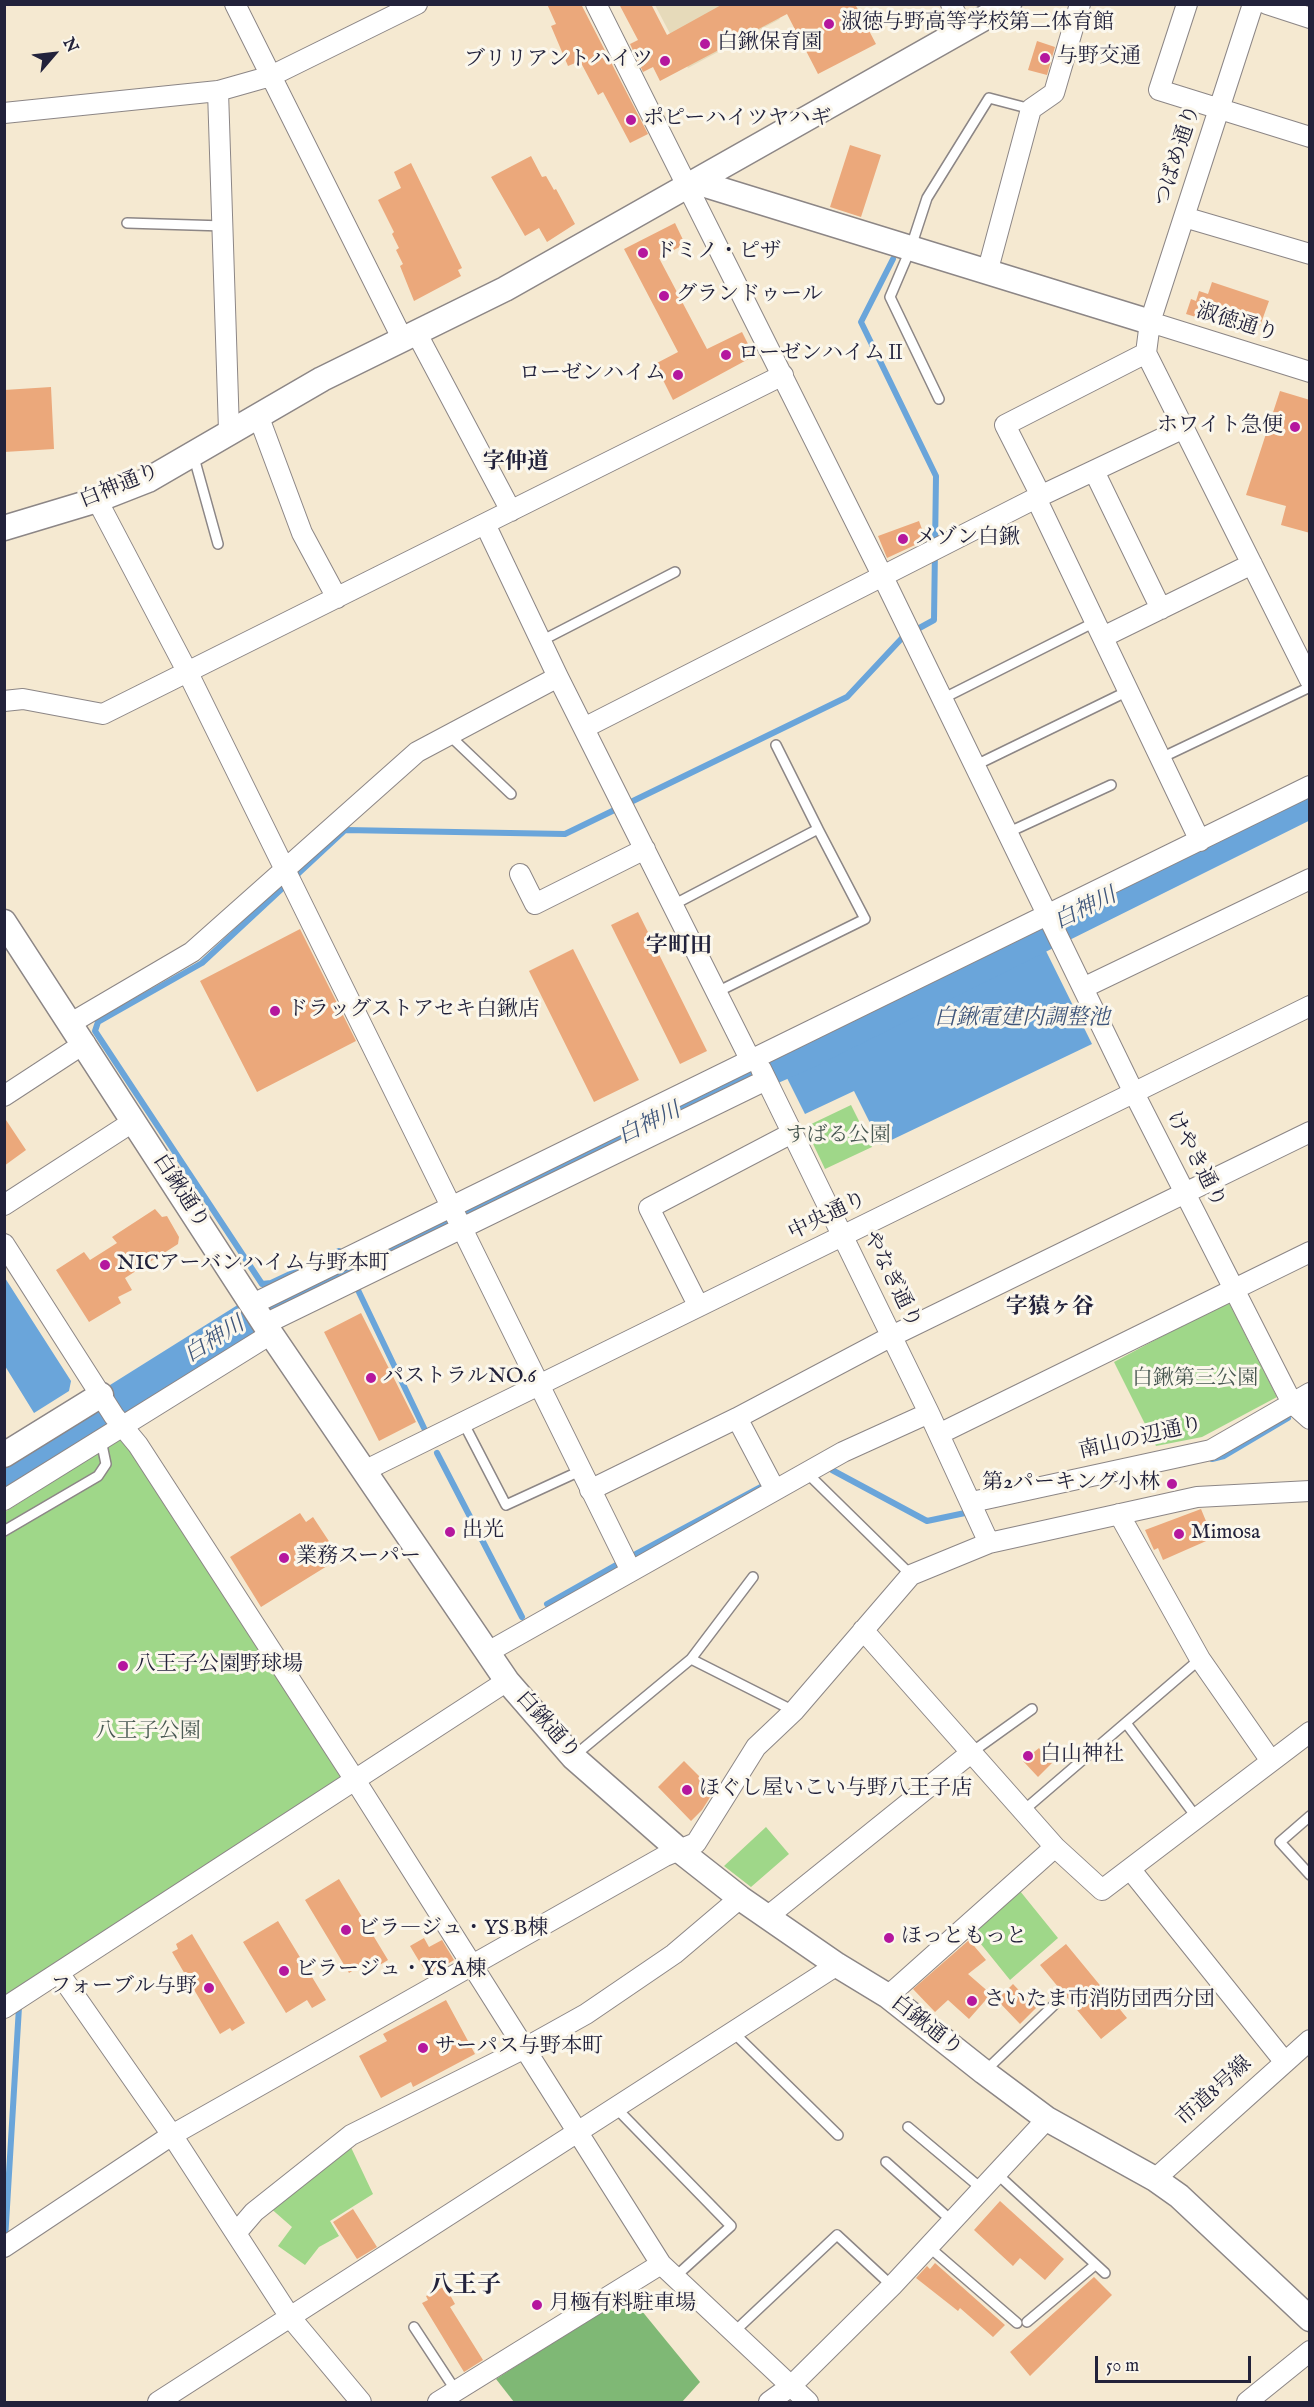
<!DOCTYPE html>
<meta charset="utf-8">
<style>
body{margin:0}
#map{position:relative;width:1314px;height:2407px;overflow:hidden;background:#f5e9d1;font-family:"IM FELL English",serif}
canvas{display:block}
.frame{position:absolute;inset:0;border:6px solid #22223b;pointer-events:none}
.north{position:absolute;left:24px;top:24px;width:60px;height:60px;-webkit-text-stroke:4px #fbf7ec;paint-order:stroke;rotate:62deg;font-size:16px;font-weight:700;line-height:24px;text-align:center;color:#22223b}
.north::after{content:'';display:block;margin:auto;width:21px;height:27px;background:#22223b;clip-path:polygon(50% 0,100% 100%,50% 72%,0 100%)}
.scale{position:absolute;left:1095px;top:2356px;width:156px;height:27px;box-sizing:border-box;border:3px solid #22223b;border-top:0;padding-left:8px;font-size:18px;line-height:21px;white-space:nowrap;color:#22223b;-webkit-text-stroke:4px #fbf7ec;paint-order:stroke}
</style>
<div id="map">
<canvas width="1314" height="2407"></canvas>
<div class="frame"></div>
<div class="north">N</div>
<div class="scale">50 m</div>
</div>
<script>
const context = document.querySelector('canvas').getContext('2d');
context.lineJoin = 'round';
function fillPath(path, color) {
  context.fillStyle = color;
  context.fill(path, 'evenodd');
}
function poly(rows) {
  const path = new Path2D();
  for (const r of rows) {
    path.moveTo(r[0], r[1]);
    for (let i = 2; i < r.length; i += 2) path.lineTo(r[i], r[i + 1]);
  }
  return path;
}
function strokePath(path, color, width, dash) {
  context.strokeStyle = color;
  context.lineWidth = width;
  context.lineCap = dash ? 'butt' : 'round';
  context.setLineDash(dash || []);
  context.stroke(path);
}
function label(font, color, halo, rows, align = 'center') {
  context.font = font + ' "IM FELL English","Noto Serif JP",serif';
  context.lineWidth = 6;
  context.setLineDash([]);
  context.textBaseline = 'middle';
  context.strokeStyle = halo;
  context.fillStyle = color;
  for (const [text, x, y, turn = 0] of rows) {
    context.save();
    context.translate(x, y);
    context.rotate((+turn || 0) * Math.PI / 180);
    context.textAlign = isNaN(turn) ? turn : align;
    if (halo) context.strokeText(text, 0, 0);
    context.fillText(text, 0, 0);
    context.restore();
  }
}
const built = poly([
 [655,5,773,5,780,19,688,68]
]);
const green = poly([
 [851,1105,872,1147,825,1169,805,1127],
 [1228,1301,1277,1397,1202,1437,1156,1446,1114,1362],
 [120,1439,131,1444,342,1773,340,1780,5,1996,5,1512],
 [766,1827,789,1854,751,1887,724,1866],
 [1020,1891,1058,1938,1010,1980,972,1933],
 [348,2141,373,2194,330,2221,339,2236,319,2247,305,2265,278,2246,292,2227,268,2206]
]);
const forest = poly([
 [628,2294,700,2382,682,2402,514,2402,496,2379]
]);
const water = poly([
 [1045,949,1092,1044,881,1145,854,1091,805,1114,786,1076],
 [5,1278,71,1381,69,1391,34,1413,5,1366]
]);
const stream = poly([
 [340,1255,339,1251,271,1283,262,1284,95,1031,98,1022,202,963,345,830,565,834,847,697,903,637,934,620,936,476,861,322,893,259],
 [357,1288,424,1428],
 [437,1453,522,1617],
 [1212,1459,1224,1456,1288,1418],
 [832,1470,927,1521,965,1513],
 [636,1554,761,1487],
 [547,1604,616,1565],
 [5,2240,19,2007]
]);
const river = poly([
 [4,1474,270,1307,466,1217,728,1084,806,1050,1310,799]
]);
const building = poly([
 [547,4,581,4,648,134,630,143,603,92,598,95,580,61,568,66,551,26,556,24],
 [619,4,651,4,667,35,723,4,855,4,876,44,818,74,787,14,660,81,653,67,643,72,630,44,638,40],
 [1037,41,1055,47,1047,75,1028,70],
 [850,145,881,155,861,217,830,207],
 [531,156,542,177,546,176,554,190,556,189,575,224,547,242,539,228,525,236,491,177],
 [411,163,462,268,458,270,461,276,414,301,400,266,403,264,396,250,399,248,392,234,394,232,378,200,401,188,394,172],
 [675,223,685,244,659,258,707,349,742,332,754,356,673,400,655,364,678,352,624,249],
 [1212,282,1269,301,1260,326,1251,323,1242,331,1186,314,1191,299,1196,301,1199,291,1208,294],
 [51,387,54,449,4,452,4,390],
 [1280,391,1310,400,1310,533,1281,525,1286,506,1246,495],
 [919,521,926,540,887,558,878,536],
 [638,912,707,1051,680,1064,611,925],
 [300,929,356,1041,257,1092,200,981],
 [573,949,639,1080,594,1102,529,971],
 [4,1117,26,1150,4,1166],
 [155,1209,162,1217,167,1216,179,1237,178,1244,125,1278,132,1290,118,1297,121,1303,89,1322,56,1270,84,1252,90,1260,117,1243,112,1237],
 [361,1313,416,1422,379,1441,324,1332],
 [1201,1509,1213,1538,1163,1560,1158,1548,1154,1550,1145,1530],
 [300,1513,306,1522,313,1517,340,1558,261,1607,230,1557],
 [1047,1746,1057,1758,1038,1777,1023,1761,1039,1748,1041,1751],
 [684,1761,714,1791,702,1810,691,1821,658,1787],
 [339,1879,388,1960,373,1969,368,1961,349,1973,305,1900],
 [278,1921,326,2000,312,2008,307,2000,286,2013,243,1942],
 [192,1934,245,2023,232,2031,230,2028,220,2034,172,1952,178,1949,176,1944],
 [424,1938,429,1947,442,1940,454,1960,428,1976,410,1946],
 [969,1940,986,1960,968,1974,991,1994,969,2019,948,2000,935,2012,913,1989],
 [1066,1944,1127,2018,1101,2039,1040,1965],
 [1013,1984,1036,2008,1020,2024,997,2000],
 [446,2000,475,2054,413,2087,411,2082,381,2098,359,2056,387,2041,383,2034],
 [1000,2201,1064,2259,1045,2280,1020,2258,1013,2266,974,2230],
 [353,2209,377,2247,357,2259,333,2222],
 [935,2263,1005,2325,993,2337,960,2308,958,2311,916,2278,927,2266,930,2269],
 [1094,2277,1112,2295,1030,2376,1010,2352],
 [445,2286,455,2304,450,2307,483,2360,464,2372,422,2303,428,2300,426,2296]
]);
const service = poly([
 [127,223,224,226],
 [939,399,890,297,910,250,927,198,989,98,1031,109],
 [193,454,218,544],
 [541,641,675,572],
 [942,699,1095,622],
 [449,735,511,794],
 [1161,758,1310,687],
 [974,766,1128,691],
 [1007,833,1111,785],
 [673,905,818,829,776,745],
 [717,992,865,919,818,829],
 [463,1422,506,1505,580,1471],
 [807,1473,911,1575],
 [4,1531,98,1476,106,1464,101,1440],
 [691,1659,753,1577],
 [1126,1723,1197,1818],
 [972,1752,1032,1709],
 [574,1756,691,1659,794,1711],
 [1023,1811,1200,1659],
 [1310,1816,1280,1842,1310,1875],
 [733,2032,838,2135],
 [984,2072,1054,2005],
 [615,2107,731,2226,675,2277],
 [908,2127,982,2189],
 [886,2162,952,2221],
 [996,2173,1105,2273],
 [929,2247,1017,2323],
 [1027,2322,1095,2265],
 [414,2327,456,2391],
 [735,2331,837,2235,892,2286]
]);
const minor = poly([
 [235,4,403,340],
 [596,4,883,577,1134,1093,1292,1403,1310,1419],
 [951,4,964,31],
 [1187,4,1159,90,1310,137],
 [1253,4,1150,322,1146,353,1310,680],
 [1267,4,1310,18],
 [218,91,229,431],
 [4,113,218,91,271,76,417,4],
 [1184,217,1310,254],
 [987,273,1031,109,1054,93,1080,4],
 [1150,322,1310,372],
 [417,334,511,511],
 [258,415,302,533,337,598],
 [1094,471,1161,609],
 [1041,496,1005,425,1146,353],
 [1036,498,1200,841],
 [97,500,188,673,631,1571],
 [485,524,558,677,751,1061],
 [1103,637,1252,564],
 [4,701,23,699,103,714,783,375],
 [584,728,1036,498,1184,428],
 [520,874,535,904,645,849],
 [1083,988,1310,879],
 [71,1023,192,952,417,752,558,677],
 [761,1069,929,1413,989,1543],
 [4,1096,85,1043],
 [4,1205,134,1121],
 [4,1244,114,1416,138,1445,355,1780,661,2264,808,2402],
 [253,1304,1310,786],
 [698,1305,649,1208,792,1133],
 [265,1324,766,1080],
 [737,1418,775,1490],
 [939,1434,1310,1252],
 [366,1470,1310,1006],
 [590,1490,737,1418,892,1336,1310,1132],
 [4,1500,271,1334],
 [972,1502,1211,1450,1310,1393],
 [1119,1514,1200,1659,1271,1761],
 [863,1630,1055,1847,1102,1890,1310,1732],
 [488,1652,843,1452,929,1413],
 [1130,1869,1284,2061],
 [767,1917,972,1752],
 [59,1973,172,2135,290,2317,361,2402],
 [888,1996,1055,1847],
 [4,2008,507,1681],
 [1155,2179,1310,2040],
 [236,2233,254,2212,351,2135,525,2048,586,2014,674,1954,740,1898],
 [4,2247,172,2135,665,1856,696,1843,756,1747,794,1711,911,1575,989,1543,1197,1497,1310,1491],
 [158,2402,837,1965],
 [438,2402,661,2264],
 [769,2402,791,2386,892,2286,1047,2119],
 [1247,2402,1310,2351]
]);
const tertiary = poly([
 [696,182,1150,322],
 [4,528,97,500,148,480,322,379,505,289,1009,4],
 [4,922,271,1334,507,1681,573,1757,679,1850,740,1898,837,1965,888,1996,984,2072,1047,2119,1155,2179,1179,2196,1310,2319],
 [4,1455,101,1395]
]);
const markers = [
 [829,24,6,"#b5179e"],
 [705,44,6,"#b5179e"],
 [1045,58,6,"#b5179e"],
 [665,61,6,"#b5179e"],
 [631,120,6,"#b5179e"],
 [643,253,6,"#b5179e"],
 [664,296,6,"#b5179e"],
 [726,355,6,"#b5179e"],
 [678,375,6,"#b5179e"],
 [1295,427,6,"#b5179e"],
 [903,539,6,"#b5179e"],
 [275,1011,6,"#b5179e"],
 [105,1265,6,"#b5179e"],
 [371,1378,6,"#b5179e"],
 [1172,1484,6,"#b5179e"],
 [450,1532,6,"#b5179e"],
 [1179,1534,6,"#b5179e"],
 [284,1558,6,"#b5179e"],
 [123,1666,6,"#b5179e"],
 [1028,1756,6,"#b5179e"],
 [687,1790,6,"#b5179e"],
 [346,1930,6,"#b5179e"],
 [889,1938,6,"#b5179e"],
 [284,1971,6,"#b5179e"],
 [209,1988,6,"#b5179e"],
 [972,2001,6,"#b5179e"],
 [423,2048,6,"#b5179e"],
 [537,2305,6,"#b5179e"]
];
const poiNames = [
 ["淑徳与野高等学校第二体育館",841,24],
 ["白鍬保育園",717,44],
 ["与野交通",1057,58],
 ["ブリリアントハイツ",653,61,"right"],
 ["ポピーハイツヤハギ",643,120],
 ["ドミノ・ピザ",655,253],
 ["グランドゥール",676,296],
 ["ローゼンハイムⅡ",738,355],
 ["ローゼンハイム",666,375,"right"],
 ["ホワイト急便",1283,427,"right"],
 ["メゾン白鍬",915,539],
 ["ドラッグストアセキ白鍬店",287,1011],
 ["NICアーバンハイム与野本町",117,1265],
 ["パストラルNO.6",383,1378],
 ["第2パーキング小林",1160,1484,"right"],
 ["出光",462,1532],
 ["Mimosa",1191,1534],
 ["業務スーパー",296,1558],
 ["八王子公園野球場",135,1666],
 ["白山神社",1040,1756],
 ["ほぐし屋いこい与野八王子店",699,1790],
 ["ビラ―ジュ・YS B棟",358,1930],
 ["ほっともっと",901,1938],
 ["ビラージュ・YS A棟",296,1971],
 ["フォーブル与野",197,1988,"right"],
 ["さいたま市消防団西分団",984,2001],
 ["サーパス与野本町",435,2048],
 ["月極有料駐車場",549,2305]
];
const streetNames = [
 ["つばめ通り",1179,156,-72],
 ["淑徳通り",1237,324,17],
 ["白神通り",120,487,-22],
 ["けやき通り",1195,1160,63],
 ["白鍬通り",180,1192,57],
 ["中央通り",828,1217,-26],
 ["やなぎ通り",891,1280,64],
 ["南山の辺通り",1141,1439,-13],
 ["白鍬通り",547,1726,48],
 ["白鍬通り",926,2027,38],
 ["市道8号線",1215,2092,-42]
];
const parkNames = [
 ["すばる公園",838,1137],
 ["白鍬第三公園",1195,1380],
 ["八王子公園",148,1733]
];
const neighbourhoodNames = [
 ["字仲道",516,463],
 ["字町田",679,947],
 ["字猿ヶ谷",1050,1308]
];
const waterNames = [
 ["白神川",1086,910,-26],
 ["白鍬電建内調整池",1022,1019],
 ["白神川",650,1125,-26],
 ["白神川",215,1341,-32]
];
const quarterNames = [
 ["八王子",465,2287]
];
fillPath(built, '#e6daba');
fillPath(green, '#9fd789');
fillPath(forest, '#7fb875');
fillPath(water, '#6aa5da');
strokePath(stream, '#6aa5da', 6);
strokePath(river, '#6aa5da', 38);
fillPath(building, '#eba87b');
strokePath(service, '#8c8686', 12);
strokePath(minor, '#8c8686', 22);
strokePath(tertiary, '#8c8686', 27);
strokePath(service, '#fff', 9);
strokePath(minor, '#fff', 20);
strokePath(tertiary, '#fff', 24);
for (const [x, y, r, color] of markers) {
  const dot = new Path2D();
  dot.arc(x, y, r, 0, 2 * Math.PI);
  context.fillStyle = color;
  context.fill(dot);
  strokePath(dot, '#fbf7ec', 2);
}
label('21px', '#22223b', '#fbf7ec', poiNames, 'left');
label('21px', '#22223b', '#fbf7ec', streetNames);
label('21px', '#485852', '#fbf7ec', parkNames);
label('bold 22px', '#22223b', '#fbf7ec', neighbourhoodNames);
label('italic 22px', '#3f567b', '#fbf7ec', waterNames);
label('bold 24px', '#22223b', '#fbf7ec', quarterNames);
</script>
